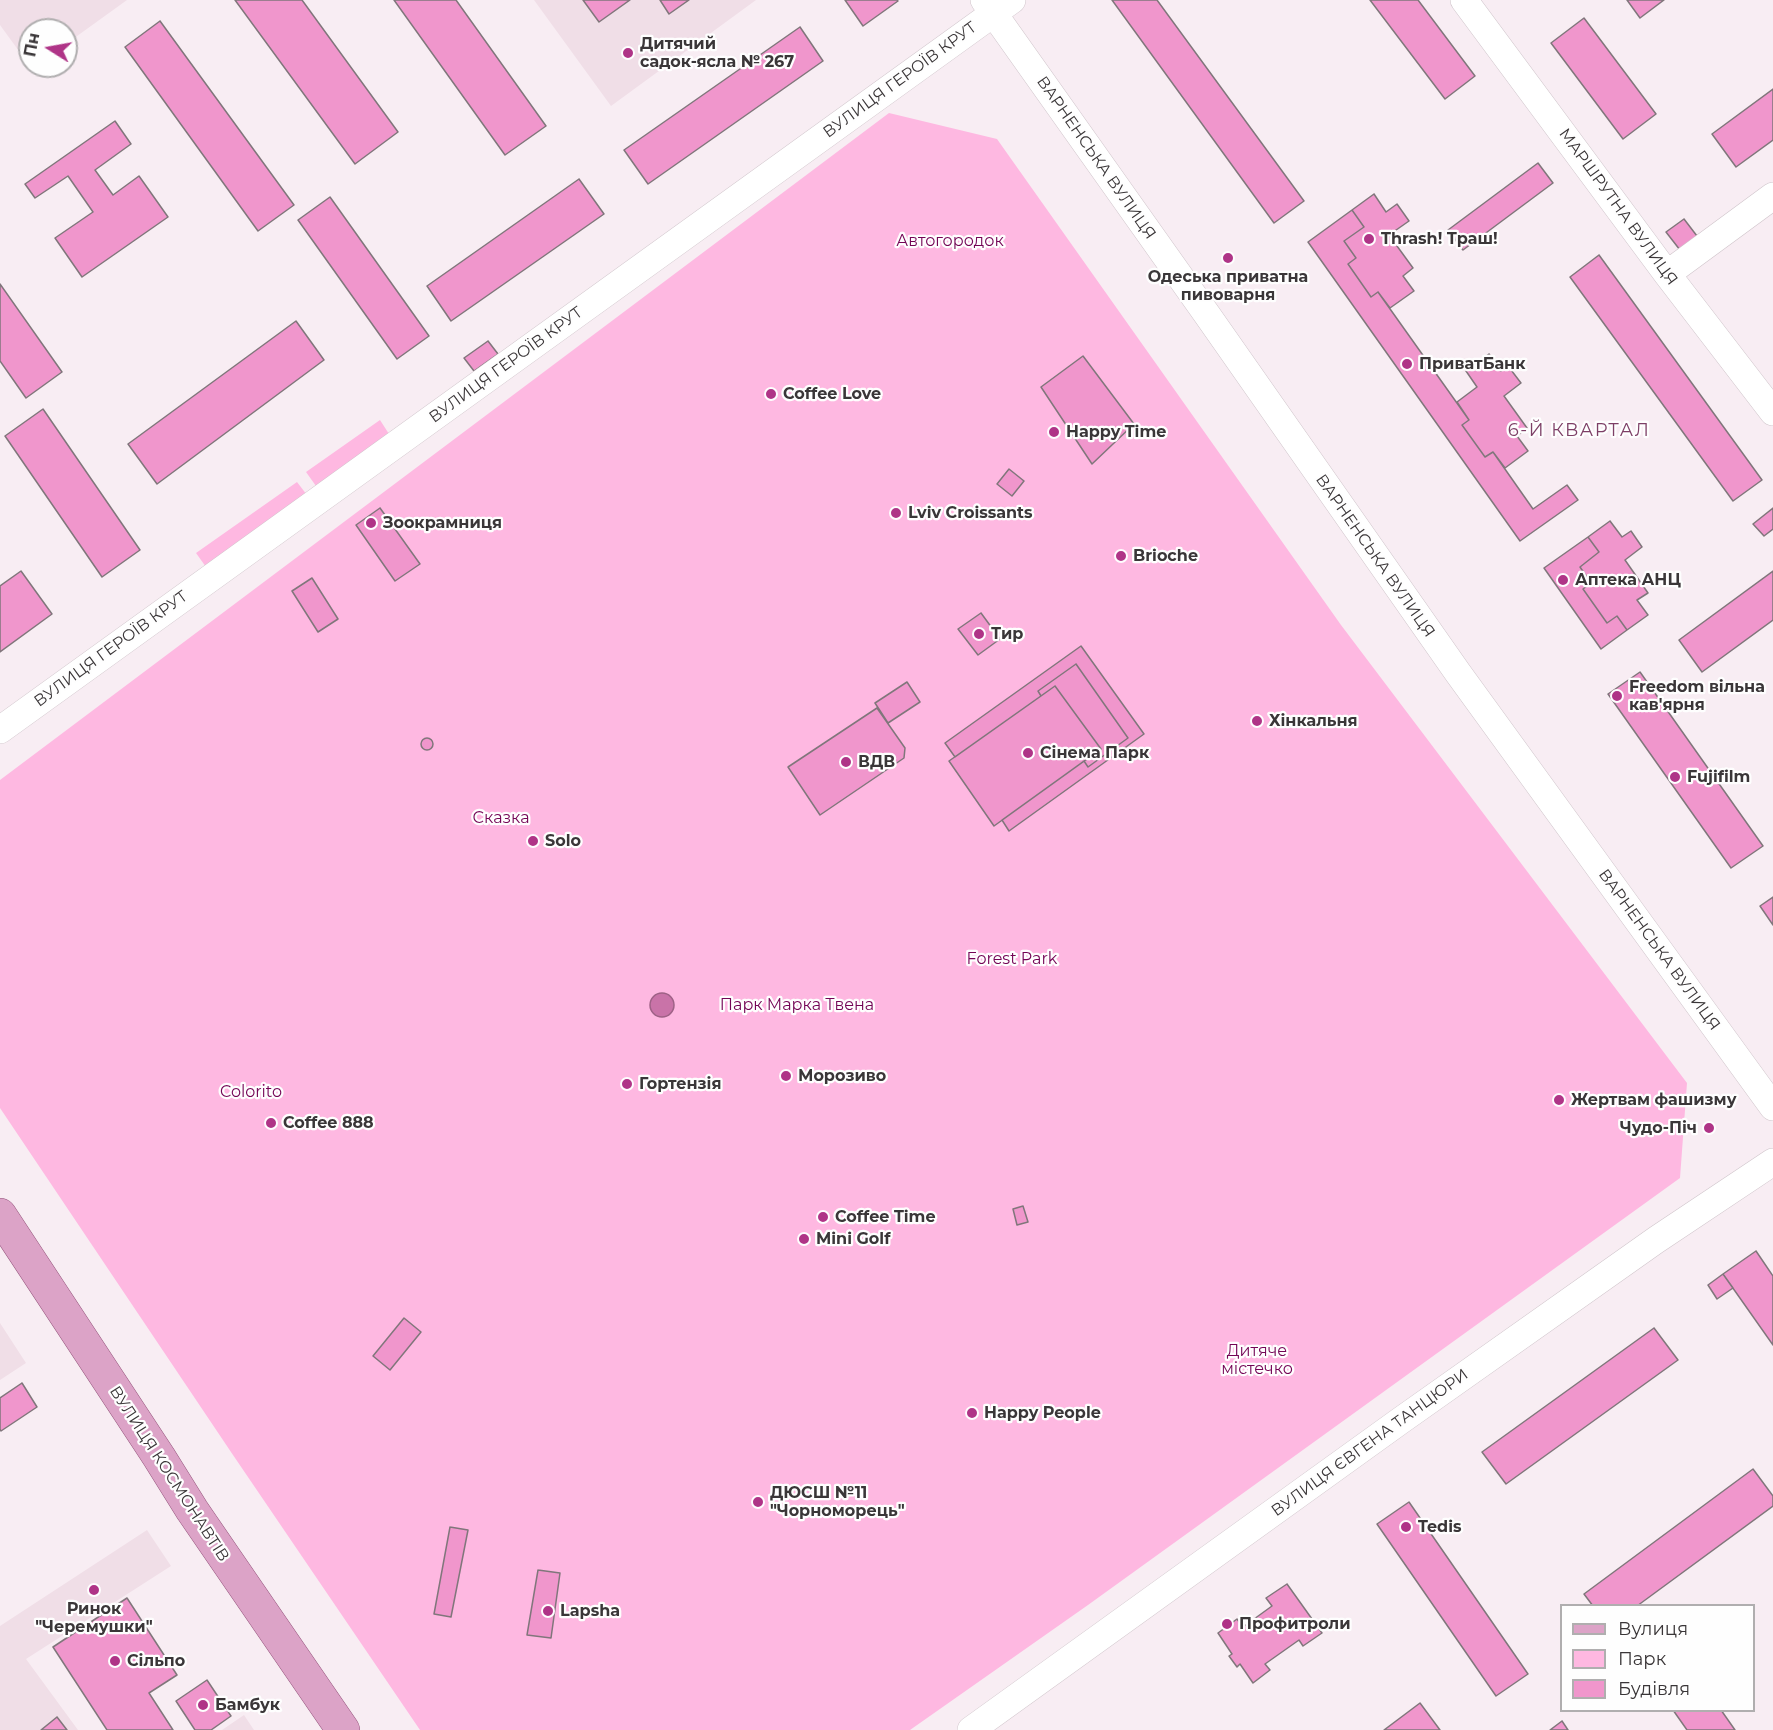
<!DOCTYPE html>
<meta charset="utf-8">
<style>
body{margin:0}
#map{position:relative;width:1773px;height:1730px;overflow:hidden;background:#f8edf3;font-family:Montserrat,sans-serif}
canvas{display:block}
.legend{position:absolute;left:1560px;top:1604px;width:195px;height:108px;box-sizing:border-box;background:#fefefe;border:2px solid #b0aeaf;margin:0;padding:8px 10px;list-style:none;font-size:18px;color:#3a3638}
.legend li{display:flex;align-items:center;gap:12px;height:30px}
.legend b{width:30px;border:2px solid #b0aeaf}
.north{position:absolute;left:18px;top:18px;width:60px;height:60px;box-sizing:border-box;background:#fefefe;border:2px solid #b0aeaf;border-radius:50%;rotate:281deg;font-size:16px;font-weight:700;line-height:24px;text-align:center;color:#3a3638}
.north::after{content:'';display:block;margin:auto;width:21px;height:27px;background:#af3487;clip-path:polygon(50% 0,100% 100%,50% 72%,0 100%)}
</style>
<div id="map">
<canvas width="1773" height="1730"></canvas>
<ul class="legend">
<li><b style="height:8px;background:#dca3c7"></b>Вулиця</li>
<li><b style="height:16px;background:#feb8e1"></b>Парк</li>
<li><b style="height:16px;background:#f096cc"></b>Будівля</li>
</ul>
<div class="north">Пн</div>
</div>
<script>
const context = document.querySelector('canvas').getContext('2d');
context.lineJoin = 'round';
function fillPath(path, color) {
  context.fillStyle = color;
  context.fill(path, 'evenodd');
}
function poly(rows) {
  const path = new Path2D();
  for (const r of rows) {
    if (r.length === 3) {
      path.moveTo(r[0] + r[2], r[1]);
      path.arc(r[0], r[1], r[2], 0, 2 * Math.PI);
      continue;
    }
    path.moveTo(r[0], r[1]);
    for (let i = 2; i < r.length; i += 2) path.lineTo(r[i], r[i + 1]);
  }
  return path;
}
function strokePath(path, color, width, dash) {
  context.strokeStyle = color;
  context.lineWidth = width;
  context.lineCap = dash ? 'butt' : 'round';
  context.setLineDash(dash || []);
  context.stroke(path);
}
function label(font, color, halo, rows, align = 'center') {
  context.font = font + ' Montserrat,sans-serif';
  context.lineWidth = 4.5;
  context.setLineDash([]);
  context.textBaseline = 'middle';
  context.strokeStyle = halo;
  context.fillStyle = color;
  for (const [text, x, y, turn = 0] of rows) {
    context.save();
    context.translate(x, y);
    context.rotate((+turn || 0) * Math.PI / 180);
    context.textAlign = isNaN(turn) ? turn : align;
    if (halo) context.strokeText(text, 0, 0);
    context.fillText(text, 0, 0);
    context.restore();
  }
}
const built = poly([
 [0,0,127,0,66,44,66,30,30,30,30,66,36,66,32,69,0,25],
 [534,0,756,0,611,106],
 [0,1323,26,1363,0,1380],
 [147,1530,171,1566,26,1659,78,1730,0,1730,0,1626],
 [244,1715,254,1730,222,1730]
]);
const green = poly([
 [889,113,997,139,1341,625,1687,1083,1680,1178,1088,1605,910,1730,420,1730,233,1455,0,1108,0,780],
 [380,420,389,434,316,486,306,472],
 [297,482,307,495,206,567,196,553]
]);
const water = poly([
 [662,1005,12]
]);
const building = poly([
 [235,0,302,0,398,132,355,164,235,0],
 [394,0,456,0,546,126,505,155,394,0],
 [583,0,630,0,599,22,583,0],
 [660,0,689,0,669,14,660,0],
 [845,0,897,0,898,1,863,26,845,0],
 [1112,0,1157,0,1304,201,1274,223,1112,0],
 [1370,0,1418,0,1475,76,1445,99,1370,0],
 [1627,0,1664,0,1640,18,1627,0],
 [1584,18,1656,114,1623,139,1551,43,1584,18],
 [160,21,294,205,258,231,125,47,160,21],
 [800,27,823,61,648,184,624,150,800,27],
 [1773,89,1773,140,1736,167,1712,134,1773,89],
 [115,121,131,144,95,170,113,195,139,176,168,217,82,277,55,238,93,212,68,176,35,198,25,184,115,121],
 [1538,163,1553,183,1463,250,1448,230,1538,163],
 [579,179,604,214,451,321,427,286,579,179],
 [1374,194,1386,212,1397,204,1409,221,1389,235,1413,268,1403,276,1414,291,1390,308,1378,292,1371,297,1348,264,1356,258,1344,241,1364,227,1352,210,1374,194],
 [330,197,429,336,397,359,298,220,330,197],
 [1352,210,1364,227,1344,241,1356,258,1348,264,1371,297,1378,292,1469,420,1462,425,1485,457,1493,452,1533,509,1567,485,1578,500,1520,541,1308,242,1352,210],
 [1684,219,1697,236,1680,250,1666,232,1684,219],
 [1599,255,1762,480,1733,501,1570,277,1599,255],
 [0,284,62,372,26,398,0,361,0,284],
 [296,321,324,360,157,484,128,444,296,321],
 [488,341,498,354,474,371,464,358,488,341],
 [1489,354,1501,371,1508,366,1521,383,1504,396,1527,428,1517,436,1528,451,1505,468,1493,452,1485,457,1462,425,1469,420,1457,402,1477,387,1466,371,1489,354],
 [1083,356,1134,424,1092,464,1041,387,1083,356],
 [43,409,140,550,102,577,5,436,43,409],
 [1009,469,1024,481,1012,496,997,484,1009,469],
 [380,508,420,564,395,581,356,525,380,508],
 [1773,508,1773,529,1764,536,1753,524,1773,508],
 [1610,521,1622,537,1631,531,1642,547,1625,560,1648,593,1637,600,1648,615,1627,630,1617,616,1607,623,1583,589,1591,583,1580,567,1599,552,1588,537,1610,521],
 [1588,537,1599,552,1580,567,1591,583,1583,589,1607,623,1617,616,1627,630,1601,649,1544,568,1588,537],
 [21,571,52,614,0,652,0,586,21,571],
 [1773,571,1773,620,1702,672,1679,640,1773,571],
 [312,578,338,619,318,632,292,591,312,578],
 [981,613,1000,639,978,655,958,629,981,613],
 [1081,646,1144,734,1009,831,1002,820,1084,761,1088,767,1128,738,1076,664,1038,691,1041,696,955,757,945,743,1081,646],
 [1076,664,1128,738,1088,767,1084,761,1101,749,1055,686,1041,696,1038,691,1076,664],
 [1640,672,1763,846,1731,868,1608,694,1640,672],
 [907,682,920,702,888,723,875,703,907,682],
 [1055,686,1101,749,994,826,949,761,1055,686],
 [877,708,905,748,904,758,820,815,788,767,877,708],
 [427,744,6],
 [1773,897,1773,925,1760,906,1773,897],
 [1023,1206,1028,1222,1017,1225,1013,1209,1023,1206],
 [1756,1251,1773,1276,1773,1345,1723,1274,1756,1251],
 [1723,1274,1733,1288,1717,1299,1708,1285,1723,1274],
 [404,1318,421,1332,390,1370,373,1356,404,1318],
 [1654,1328,1678,1360,1506,1484,1482,1452,1654,1328],
 [22,1383,37,1407,1,1431,0,1429,0,1398,22,1383],
 [1753,1469,1773,1496,1773,1506,1637,1606,1593,1606,1584,1594,1753,1469],
 [1409,1502,1528,1674,1496,1696,1377,1524,1409,1502],
 [450,1527,468,1530,451,1617,434,1614,450,1527],
 [538,1570,560,1573,551,1638,527,1635,538,1570],
 [1287,1584,1322,1633,1303,1646,1299,1640,1265,1664,1270,1670,1253,1683,1240,1664,1237,1667,1229,1656,1232,1654,1218,1633,1237,1619,1243,1627,1272,1606,1266,1598,1287,1584],
 [127,1598,177,1675,149,1693,173,1730,107,1730,53,1647,127,1598],
 [207,1680,231,1716,211,1730,195,1730,176,1701,207,1680],
 [1420,1703,1440,1730,1384,1730,1420,1703],
 [1673,1710,1721,1710,1735,1730,1687,1730,1673,1710],
 [57,1717,67,1730,41,1730,57,1717],
 [1562,1721,1568,1730,1550,1730,1562,1721]
]);
const minor = poly([
 [984,0,1208,316,1458,673,1773,1107],
 [1464,0,1667,274,1773,412],
 [1667,274,1773,196],
 [0,730,1012,0],
 [971,1730,1400,1421,1656,1240,1773,1162]
]);
const major = poly([
 [0,1215,159,1457,192,1510,343,1730]
]);
const markers = [
 [628,53,6,"#af3487"],
 [1369,239,6,"#af3487"],
 [1228,258,6,"#af3487"],
 [1407,364,6,"#af3487"],
 [771,394,6,"#af3487"],
 [1054,432,6,"#af3487"],
 [896,513,6,"#af3487"],
 [371,523,6,"#af3487"],
 [1121,556,6,"#af3487"],
 [1563,580,6,"#af3487"],
 [979,634,6,"#af3487"],
 [1617,696,6,"#af3487"],
 [1257,721,6,"#af3487"],
 [1028,753,6,"#af3487"],
 [846,762,6,"#af3487"],
 [1675,777,6,"#af3487"],
 [533,841,6,"#af3487"],
 [786,1076,6,"#af3487"],
 [627,1084,6,"#af3487"],
 [1559,1100,6,"#af3487"],
 [271,1123,6,"#af3487"],
 [1709,1128,6,"#af3487"],
 [823,1217,6,"#af3487"],
 [804,1239,6,"#af3487"],
 [972,1413,6,"#af3487"],
 [758,1502,6,"#af3487"],
 [1406,1527,6,"#af3487"],
 [94,1590,6,"#af3487"],
 [548,1611,6,"#af3487"],
 [1227,1624,6,"#af3487"],
 [115,1661,6,"#af3487"],
 [203,1705,6,"#af3487"]
];
const poiNames = [
 ["Дитячий",640,44],
 ["садок-ясла № 267",640,62],
 ["Thrash! Траш!",1381,239],
 ["Одеська приватна",1228,277,"center"],
 ["пивоварня",1228,295,"center"],
 ["ПриватБанк",1419,364],
 ["Coffee Love",783,394],
 ["Happy Time",1066,432],
 ["Lviv Croissants",908,513],
 ["Зоокрамниця",383,523],
 ["Brioche",1133,556],
 ["Аптека АНЦ",1575,580],
 ["Тир",991,634],
 ["Freedom вільна",1629,687],
 ["кав'ярня",1629,705],
 ["Хінкальня",1269,721],
 ["Сінема Парк",1040,753],
 ["ВДВ",858,762],
 ["Fujifilm",1687,777],
 ["Solo",545,841],
 ["Морозиво",798,1076],
 ["Гортензія",639,1084],
 ["Жертвам фашизму",1571,1100],
 ["Coffee 888",283,1123],
 ["Чудо-Піч",1697,1128,"right"],
 ["Coffee Time",835,1217],
 ["Mini Golf",816,1239],
 ["Happy People",984,1413],
 ["ДЮСШ №11",770,1493],
 ["\"Чорноморець\"",770,1511],
 ["Tedis",1418,1527],
 ["Ринок",94,1609,"center"],
 ["\"Черемушки\"",94,1627,"center"],
 ["Lapsha",560,1611],
 ["Профитроли",1239,1624],
 ["Сільпо",127,1661],
 ["Бамбук",215,1705]
];
const streetNames = [
 ["ВУЛИЦЯ ГЕРОЇВ КРУТ",900,80,-36],
 ["ВАРНЕНСЬКА ВУЛИЦЯ",1096,158,55],
 ["МАРШРУТНА ВУЛИЦЯ",1618,207,54],
 ["ВУЛИЦЯ ГЕРОЇВ КРУТ",506,365,-36],
 ["ВАРНЕНСЬКА ВУЛИЦЯ",1375,556,55],
 ["ВУЛИЦЯ ГЕРОЇВ КРУТ",111,649,-36],
 ["ВАРНЕНСЬКА ВУЛИЦЯ",1659,950,54],
 ["ВУЛИЦЯ ЄВГЕНА ТАНЦЮРИ",1370,1443,-36],
 ["ВУЛИЦЯ КОСМОНАВТІВ",169,1474,57]
];
const parkNames = [
 ["Автогородок",950,241],
 ["Сказка",501,818],
 ["Forest Park",1012,959],
 ["Парк Марка Твена",797,1005],
 ["Colorito",251,1092],
 ["Дитяче",1257,1351],
 ["містечко",1257,1369]
];
const neighbourhoodNames = [
 ["6-Й КВАРТАЛ",1579,431]
];
fillPath(built, '#f0dee7');
fillPath(green, '#feb8e1');
fillPath(water, '#c973a8');
strokePath(water, '#9e6186', 1.5);
fillPath(building, '#f096cc');
strokePath(building, '#80767b', 1.5);
strokePath(minor, '#cfc4ca', 28);
strokePath(major, '#94557c', 34);
strokePath(minor, '#fff', 27);
strokePath(major, '#dca3c7', 33);
for (const [x, y, r, color] of markers) {
  const dot = new Path2D();
  dot.arc(x, y, r, 0, 2 * Math.PI);
  context.fillStyle = color;
  context.fill(dot);
  strokePath(dot, '#fefefe', 2);
}
label('bold 16px', '#3a3638', '#fefefe', poiNames, 'left');
label('16px', '#3a3638', '#fefefe', streetNames);
label('16px', '#730455', '#fefefe', parkNames);
context.letterSpacing = '1.5px';
label('18px', '#7d3f66', '#fefefe', neighbourhoodNames);
context.letterSpacing = '0px';
</script>
